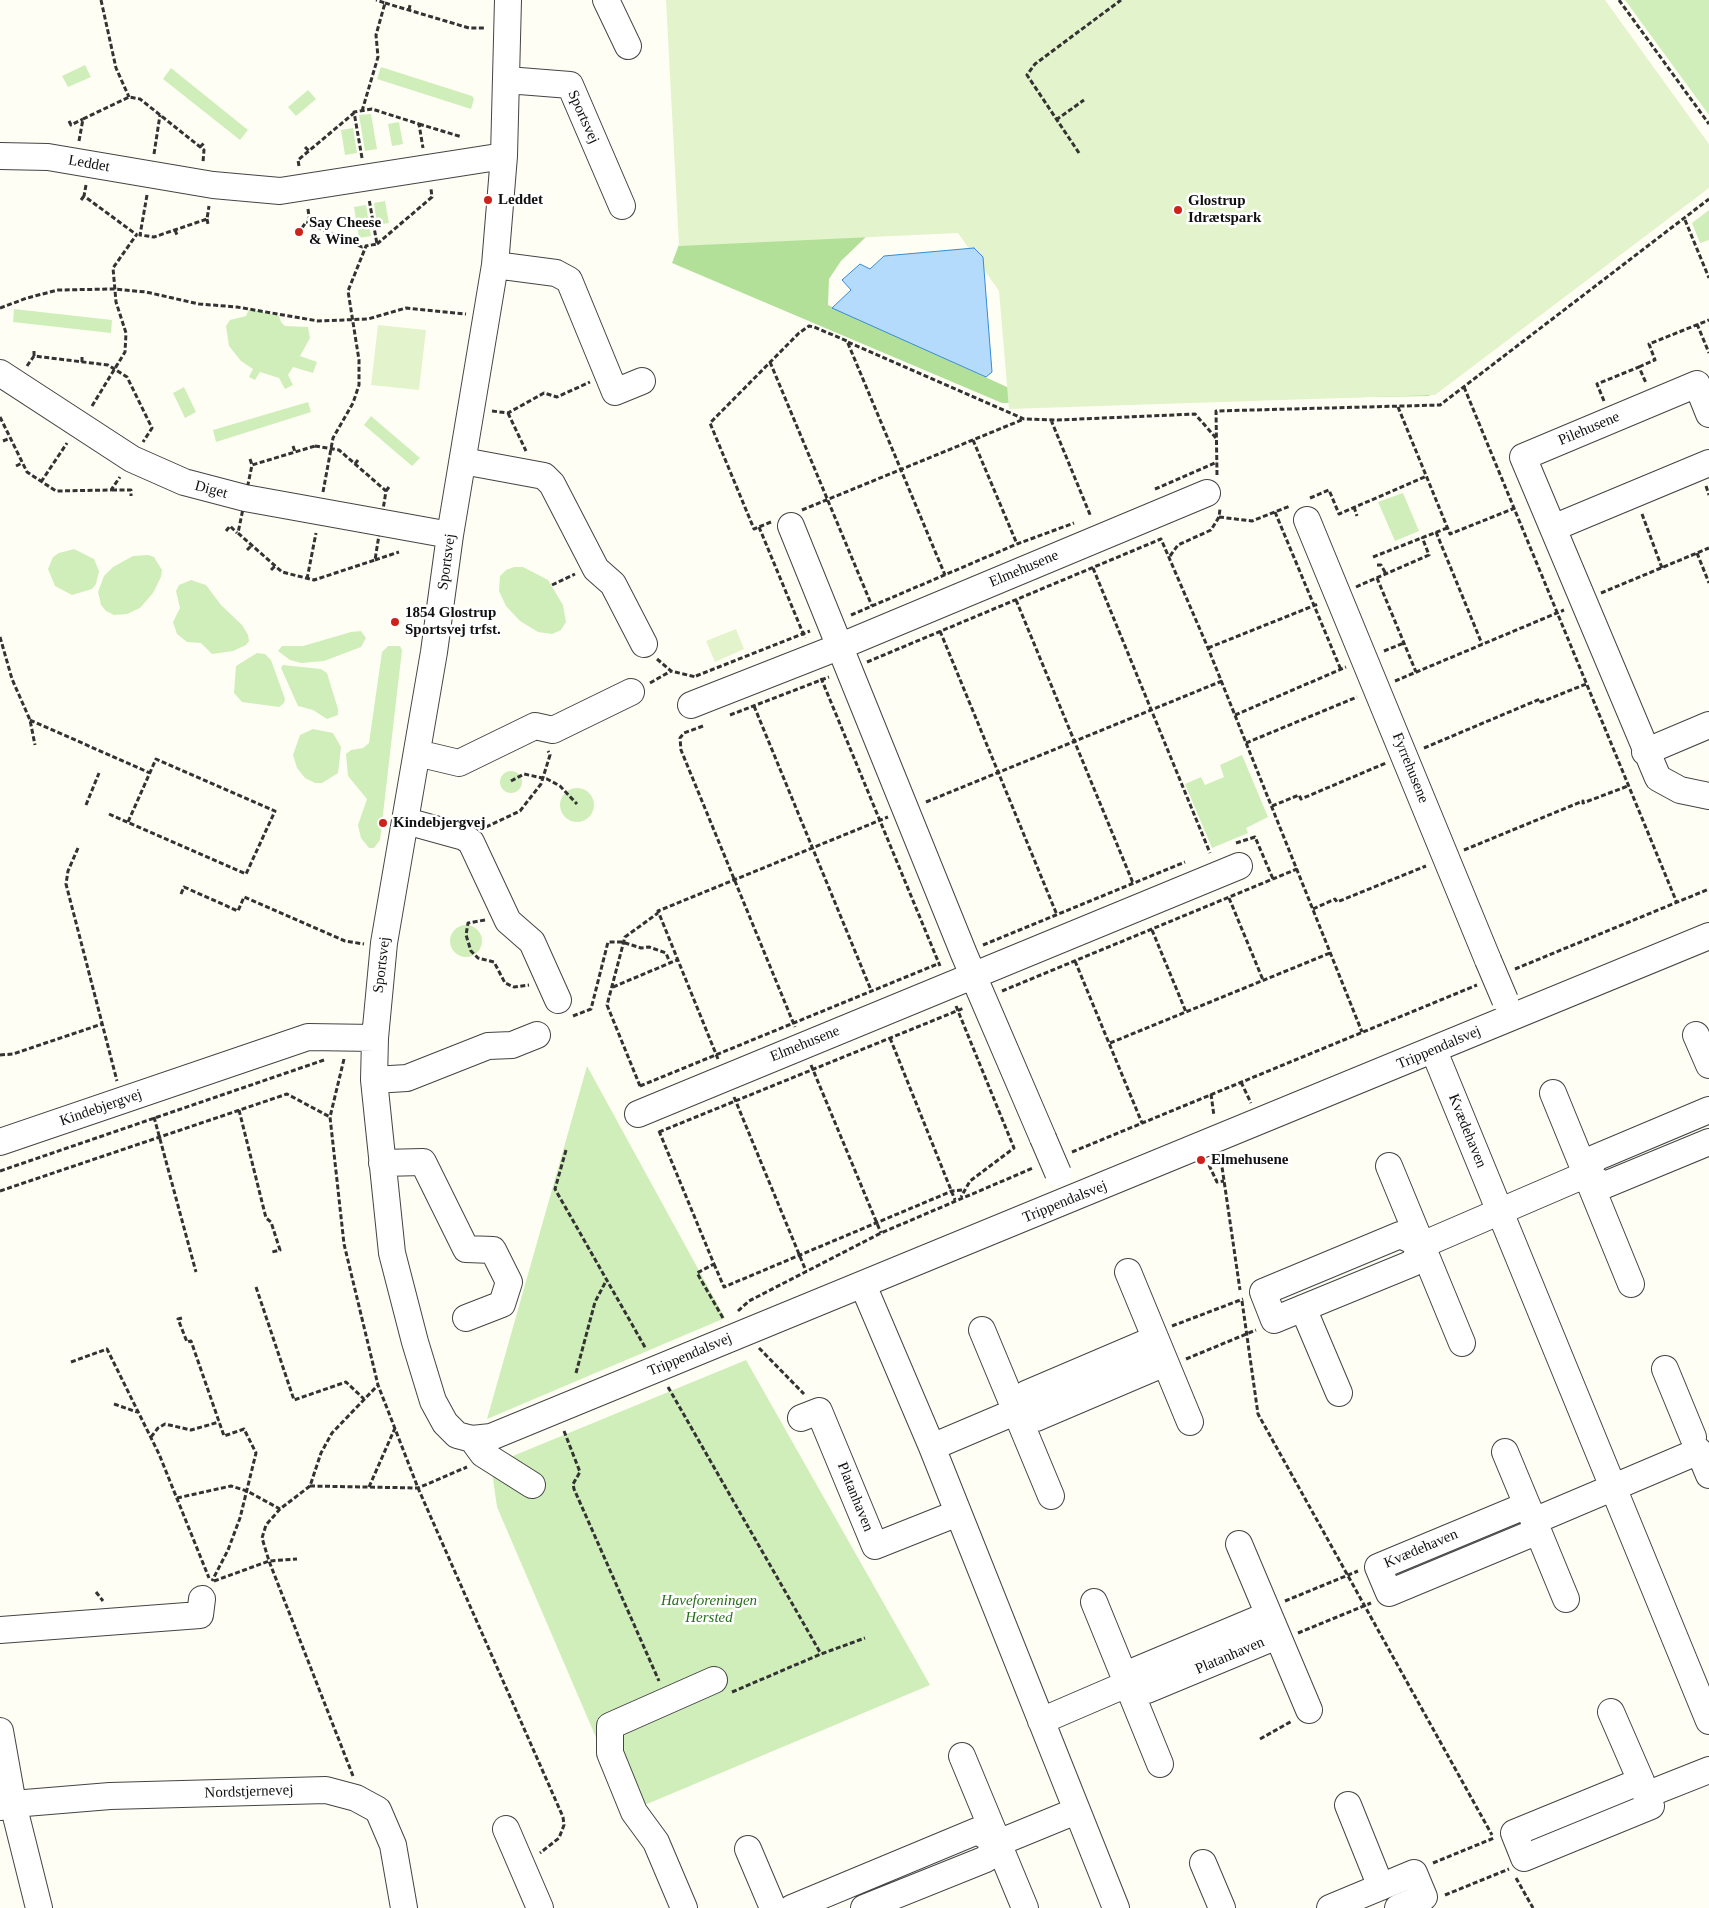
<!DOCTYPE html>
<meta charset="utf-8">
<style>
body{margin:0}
canvas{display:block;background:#fffef4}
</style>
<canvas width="1709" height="1908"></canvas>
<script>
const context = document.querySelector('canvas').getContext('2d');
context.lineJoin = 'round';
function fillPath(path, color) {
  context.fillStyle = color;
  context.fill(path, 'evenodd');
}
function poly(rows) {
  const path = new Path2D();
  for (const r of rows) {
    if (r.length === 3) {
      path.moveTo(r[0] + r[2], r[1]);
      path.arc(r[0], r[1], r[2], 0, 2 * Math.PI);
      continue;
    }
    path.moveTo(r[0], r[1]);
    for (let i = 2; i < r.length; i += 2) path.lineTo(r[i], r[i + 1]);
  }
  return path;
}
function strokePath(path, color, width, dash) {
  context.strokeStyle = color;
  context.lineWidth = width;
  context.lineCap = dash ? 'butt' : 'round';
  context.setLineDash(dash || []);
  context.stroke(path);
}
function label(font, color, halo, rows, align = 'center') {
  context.font = font + ' "Times New Roman",serif';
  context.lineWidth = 5;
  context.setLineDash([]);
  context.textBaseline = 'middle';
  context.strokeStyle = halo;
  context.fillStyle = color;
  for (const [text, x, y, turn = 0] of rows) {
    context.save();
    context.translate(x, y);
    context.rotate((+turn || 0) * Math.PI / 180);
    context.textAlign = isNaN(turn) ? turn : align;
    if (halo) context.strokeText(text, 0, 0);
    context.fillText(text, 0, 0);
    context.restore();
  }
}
const green = poly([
 [1625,0,1709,0,1709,115],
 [85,65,91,77,68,87,62,76],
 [381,67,472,96,474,99,471,109,377,79],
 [171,68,248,130,240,140,163,79],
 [308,90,316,99,296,116,288,107],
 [371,114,377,149,365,151,359,115],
 [399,122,403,144,392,146,388,124],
 [353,128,357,153,345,155,341,130],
 [385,201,389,223,377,225,374,203],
 [366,205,371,236,359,238,354,207],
 [1709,210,1709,240,1700,243,1692,223],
 [14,309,112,320,111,333,13,322],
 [249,309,279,316,281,322,285,326,308,327,310,338,300,356,317,362,313,373,293,367,288,375,293,385,285,389,279,378,260,372,255,380,249,377,253,369,241,361,229,346,226,326,230,320,246,316],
 [184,387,196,412,185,418,173,393],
 [308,402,311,412,216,442,213,430],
 [371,416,420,458,412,466,364,425],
 [1403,493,1419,531,1395,541,1378,502],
 [74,549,94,559,99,571,96,584,92,589,72,595,55,586,48,569,53,557,59,553],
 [148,555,154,557,162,570,161,577,153,593,140,608,127,614,114,615,106,611,101,605,98,592,104,576,113,567,133,556],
 [514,567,523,567,548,580,563,605,566,622,561,630,552,634,538,632,520,621,506,606,499,591,500,576,506,570],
 [191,580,206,585,221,605,242,625,248,635,249,641,246,645,233,651,212,654,201,643,187,642,177,634,173,622,180,608,176,591,179,585],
 [361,631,366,638,361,647,324,661,301,663,290,660,278,651,282,646,303,646,351,632],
 [388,646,400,646,402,650,380,840,374,848,369,848,361,838,358,825,367,799,348,776,346,754,351,750,363,748,369,743,382,652],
 [257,653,265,654,271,660,285,699,284,703,279,707,242,702,234,693,236,666],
 [283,665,321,669,327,673,338,709,338,715,327,719,313,710,298,706,281,668],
 [313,729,333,733,341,747,338,773,322,783,315,783,305,778,297,768,293,755,300,735],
 [1242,755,1268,817,1246,828,1248,833,1212,848,1185,784,1201,777,1205,785,1224,777,1220,765],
 [511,782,11],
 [577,805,17],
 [466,941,16],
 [587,1066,725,1318,487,1419],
 [746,1360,930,1685,628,1812,497,1507,491,1465]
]);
const forest = poly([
 [1705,187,1429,396,1002,403,672,263,680,242,869,234,841,261,829,279,828,305,1020,393]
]);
const pitch = poly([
 [666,0,1605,0,1709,144,1709,188,1435,395,1009,409,999,291,958,233,679,246],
 [378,325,426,330,419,390,371,385],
 [736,629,744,649,715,662,706,641]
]);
const water = poly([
 [974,248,983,257,992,372,986,377,832,308,851,290,842,280,860,264,870,269,884,256,974,248]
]);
const path = poly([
 [101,0,116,68,129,97],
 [1619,0,1709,124],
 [385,3,469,28,485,28],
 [409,10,410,5],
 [362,111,378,57,376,35,385,3,376,0],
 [1056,120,1084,100],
 [69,121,71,125,83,119],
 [419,124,462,137],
 [79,141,83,119,129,97,140,99,204,150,203,162],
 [200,147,204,143],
 [305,147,309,151],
 [1079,153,1027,75,1035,64,1121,0],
 [154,154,160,115],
 [362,158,354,112,372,109,419,124,423,148],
 [299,166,298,160,354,113],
 [86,185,84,196,137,235],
 [147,195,140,235,154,237,207,219,209,206],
 [81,200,84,196],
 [308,209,310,224,362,247,366,246],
 [207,219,208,224],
 [1685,220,1709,278],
 [302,228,306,222,310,223],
 [175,230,177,235],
 [377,244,432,197,431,189],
 [0,308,27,298,58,290,114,289,146,292,199,304,237,307,318,321,368,319,406,308,466,314],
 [1697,324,1709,353],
 [848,342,1024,419,1058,420,1195,414,1216,438],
 [34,356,34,350],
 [82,362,82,356],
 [770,362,872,606],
 [27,366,34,356,108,365,116,370,127,377,152,428,143,442],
 [1639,367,1655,360,1649,344,1709,320],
 [1464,387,1677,903],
 [1604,401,1597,384,1639,367,1646,383],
 [92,406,125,352,126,333,116,302,113,268,137,234],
 [1398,407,1450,534,1515,508],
 [492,411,508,413,544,393,557,397,590,382],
 [508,413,526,451],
 [0,417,27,472,56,491,111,490,120,477],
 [1051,420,1091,517],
 [973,440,1017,544],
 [3,441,10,438],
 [293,446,295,452],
 [315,446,339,450,386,491,375,560,314,580,282,572,238,533,252,465,315,446],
 [250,459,252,465],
 [355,464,358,460],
 [16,466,22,463],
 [1217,475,1216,411,1440,405,1709,199],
 [41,482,67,443],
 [1706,486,1709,495],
 [1155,489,1217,462],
 [112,490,131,490,131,496],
 [386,491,389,487],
 [323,492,333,438,353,403,359,385,359,360,348,291,366,246,377,244,369,199],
 [1310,498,1329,490,1339,514,1427,476],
 [1354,507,1357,516],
 [802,510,1024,419],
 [1275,512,1341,670],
 [1642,514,1662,568],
 [1219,517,1252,521,1290,506],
 [771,522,754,529,710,423,799,333,809,326,814,327,847,341,945,575],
 [759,527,805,638],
 [226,531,230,526,237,533],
 [1436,532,1482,644],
 [247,550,252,545],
 [1697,553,1709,583],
 [1170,556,1178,545,1211,530,1219,517,1220,509],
 [1373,557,1447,528],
 [375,560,399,552],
 [1377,565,1381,565,1386,574],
 [1093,568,1210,853],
 [271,570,275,566],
 [1377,578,1416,672],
 [307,579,316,533],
 [552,585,575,574],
 [1356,587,1429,555,1422,537],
 [1601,593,1709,548],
 [1016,600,1133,883],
 [851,615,1017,544,1074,523],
 [940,631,1057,915],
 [0,637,12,679,30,720,35,745],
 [1208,648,1318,604],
 [1384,651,1404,643],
 [657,659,671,671,696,677],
 [867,662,1161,539,1208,648,1362,1032],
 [696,676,810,631],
 [821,678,940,966],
 [1395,681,1564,610],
 [650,683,671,671],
 [754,706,871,990],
 [730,715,829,677],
 [1235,715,1346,667],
 [30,720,150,773],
 [703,726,684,733,680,738,681,750,795,1027],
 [1246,743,1357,697],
 [1424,748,1540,699,1541,702,1586,684],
 [511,781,524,774,547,779,560,786,577,804],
 [926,802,1222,681],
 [86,805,99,773],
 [1272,806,1299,795,1301,799,1386,763],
 [109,814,246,874,275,811,156,759,128,822],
 [486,827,520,811,541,784,550,755,548,751],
 [1236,843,1255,837,1273,879],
 [78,848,68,871,66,884,117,1081],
 [1464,850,1583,801,1583,803,1628,786],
 [181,894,184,887,238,911,244,897,345,941,364,944],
 [1229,898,1263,980],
 [1313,909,1335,899,1337,902,1426,866],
 [485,920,468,923,466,935,471,951,478,958,494,962,505,983,514,987,529,985],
 [1152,930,1186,1012],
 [983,945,1185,862],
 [1075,961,1142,1123],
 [1515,969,1709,889],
 [613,987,677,960],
 [1002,991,1297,869],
 [956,1006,1014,1148,970,1181,961,1197],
 [573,1016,591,1009,608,942,622,942,641,948,649,947,666,953,670,963],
 [890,1038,955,1200],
 [1110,1043,1330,953],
 [0,1055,13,1054,102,1024],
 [344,1059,330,1117,344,1244,378,1385,418,1488,563,1817,564,1825,559,1838,540,1853],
 [718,1059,658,911,888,817],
 [811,1065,881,1233],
 [1241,1082,1251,1103],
 [640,1086,940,963],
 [640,1086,607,1005,625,937,658,913],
 [1211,1094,1214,1116],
 [734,1097,806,1271],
 [239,1110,266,1218,271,1222,280,1250,272,1252],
 [154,1117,196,1272],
 [659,1131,714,1264,697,1273,723,1318],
 [659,1132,964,1008],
 [566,1150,555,1189,646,1349],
 [1072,1152,1477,985],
 [1221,1160,1240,1290],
 [1209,1165,1217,1182,1224,1181],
 [0,1171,324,1060],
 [0,1191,287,1094,330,1117],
 [714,1264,724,1287,952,1191,963,1190],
 [256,1287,294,1400,346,1382,364,1399],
 [1242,1301,1258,1414,1492,1835],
 [738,1311,749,1301,881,1233,1033,1168],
 [182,1318,178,1319,187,1342,191,1341,224,1436,244,1429,256,1453,240,1518,228,1550,212,1581],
 [1172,1326,1243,1299],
 [759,1348,804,1394],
 [1186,1359,1256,1330],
 [71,1362,107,1349,159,1454,209,1578],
 [576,1373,595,1302,606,1281],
 [668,1387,821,1654],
 [114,1404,137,1412],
 [564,1431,580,1472,573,1484,574,1489,659,1681],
 [151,1437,158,1428,165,1424,191,1430,219,1422],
 [310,1486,418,1488,467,1467],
 [369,1487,395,1428],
 [177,1498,231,1486,247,1491,280,1509],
 [214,1581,269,1561,297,1559],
 [96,1592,103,1601],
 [1285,1601,1358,1571],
 [1298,1633,1371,1603],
 [732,1692,821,1654,865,1638],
 [1260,1739,1292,1721],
 [353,1776,269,1561,262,1538,266,1525,280,1509,310,1486,321,1453,332,1433,378,1385],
 [1433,1863,1494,1838],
 [1516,1878,1533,1908],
 [1445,1895,1509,1869]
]);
const minor = poly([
 [508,0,504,156,495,265,450,535,434,652,384,943,375,1038,374,1080,392,1253,415,1342,433,1401,445,1423,457,1435,472,1439,491,1437,1709,936],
 [606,0,628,46],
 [507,80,570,85,622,206],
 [0,156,48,157,213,185,280,191,504,156],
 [495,265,556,273,569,280,615,392,642,381],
 [0,373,132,459,184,482,245,498,450,535],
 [1709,414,1697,384,1523,457,1658,778,1680,790,1709,796],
 [463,461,544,476,552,484,596,569,613,584,644,644],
 [1307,520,1488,960],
 [791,526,964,954,1043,1138],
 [1553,528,1709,463],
 [691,705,841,646,1207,493],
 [1645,752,1709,725],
 [417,753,459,763,535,726,553,730,631,692],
 [406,821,464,837,471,842,508,921,532,942,558,1000],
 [1696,1035,1709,1065],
 [1434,1051,1709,1721],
 [374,1080,407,1078,488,1046,512,1045,537,1035],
 [1553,1093,1631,1284],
 [638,1114,1239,866],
 [0,1142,308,1037,375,1038],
 [382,1163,423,1162,466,1249,493,1250,509,1282,502,1304,466,1318],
 [1389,1166,1462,1343],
 [1586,1175,1595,1158,1709,1110],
 [1422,1245,1400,1235,1263,1292,1274,1320,1413,1263,1422,1245,1573,1180,1586,1175,1605,1185,1709,1142],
 [1128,1272,1190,1422],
 [863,1285,932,1447,1116,1908],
 [1303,1308,1339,1393],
 [982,1330,1051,1496],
 [1665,1369,1693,1437],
 [1017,1411,1026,1394,1155,1339],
 [801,1418,819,1411,875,1546,958,1513],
 [472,1439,483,1454,532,1485],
 [932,1447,1017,1411,1036,1418,1165,1363],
 [1505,1452,1527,1505],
 [1704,1463,1709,1475],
 [1534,1521,1527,1505,1378,1567,1389,1593,1538,1531,1534,1521,1699,1451],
 [1538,1531,1566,1599],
 [1239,1544,1309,1710],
 [1094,1602,1160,1764],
 [0,1630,200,1615,202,1599],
 [1127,1684,1147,1690,1277,1636],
 [1611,1712,1641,1781],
 [1041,1721,1127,1684,1137,1670,1268,1615],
 [0,1731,13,1804,39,1908],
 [962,1756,1025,1908],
 [1641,1781,1651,1806,1524,1858,1514,1833,1641,1781],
 [1646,1795,1709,1770],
 [1348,1805,1381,1887],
 [0,1807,13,1804,110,1796,326,1790,356,1798,378,1810,393,1845,404,1908],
 [506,1829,540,1908],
 [748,1849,773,1908],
 [1203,1863,1222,1908],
 [684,1908,656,1842,634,1812,610,1753,610,1726,714,1680],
 [792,1908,977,1831,998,1843],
 [864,1908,986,1859,998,1843,1076,1811],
 [1330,1908,1414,1873,1424,1897,1398,1908]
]);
const minorBridge = poly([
 [1488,960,1505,1000],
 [1043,1138,1058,1173]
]);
const markers = [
 [488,200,5,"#cd221c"],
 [1178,210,5,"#cd221c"],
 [299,232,5,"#cd221c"],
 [395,622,5,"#cd221c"],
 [383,823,5,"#cd221c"],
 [1201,1160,5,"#cd221c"]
];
const streetNames = [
 ["Sportsvej",583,117,66],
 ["Leddet",89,164,10],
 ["Pilehusene",1589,429,-23],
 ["Diget",211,490,15],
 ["Sportsvej",447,562,-82],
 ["Elmehusene",1024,569,-23],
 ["Fyrrehusene",1410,768,68],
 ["Sportsvej",382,965,-83],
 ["Elmehusene",805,1044,-22],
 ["Trippendalsvej",1439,1048,-23],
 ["Kindebjergvej",101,1108,-19],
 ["Kvædehaven",1467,1131,68],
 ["Trippendalsvej",1065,1202,-22],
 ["Trippendalsvej",690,1355,-23],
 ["Platanhaven",855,1497,68],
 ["Kvædehaven",1421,1549,-23],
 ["Platanhaven",1230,1656,-23],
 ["Nordstjernevej",249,1792,-2]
];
const poiNames = [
 ["Leddet",498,200],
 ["Glostrup",1188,201],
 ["Idrætspark",1188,218],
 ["Say Cheese",309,223],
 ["& Wine",309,240],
 ["1854 Glostrup",405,613],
 ["Sportsvej trfst.",405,630],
 ["Kindebjergvej",393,823],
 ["Elmehusene",1211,1160]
];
const parkNames = [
 ["Haveforeningen",709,1601],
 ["Hersted",709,1618]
];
fillPath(green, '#d0eeba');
fillPath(forest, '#b2e098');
fillPath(pitch, '#e3f4cc');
fillPath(water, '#b4dbfb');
strokePath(water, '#368ad8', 1);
strokePath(minor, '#444', 28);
strokePath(path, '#333', 3, [5, 2.5]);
strokePath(minor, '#fff', 26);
strokePath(minorBridge, '#444', 28, []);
strokePath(minorBridge, '#fff', 26);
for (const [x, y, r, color] of markers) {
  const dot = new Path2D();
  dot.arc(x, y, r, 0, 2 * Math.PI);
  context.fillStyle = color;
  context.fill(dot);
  strokePath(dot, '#fff', 2);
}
label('15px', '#111', '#fff', streetNames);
label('bold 15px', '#111', '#fff', poiNames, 'left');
label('italic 15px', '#256f1a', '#fff', parkNames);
</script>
